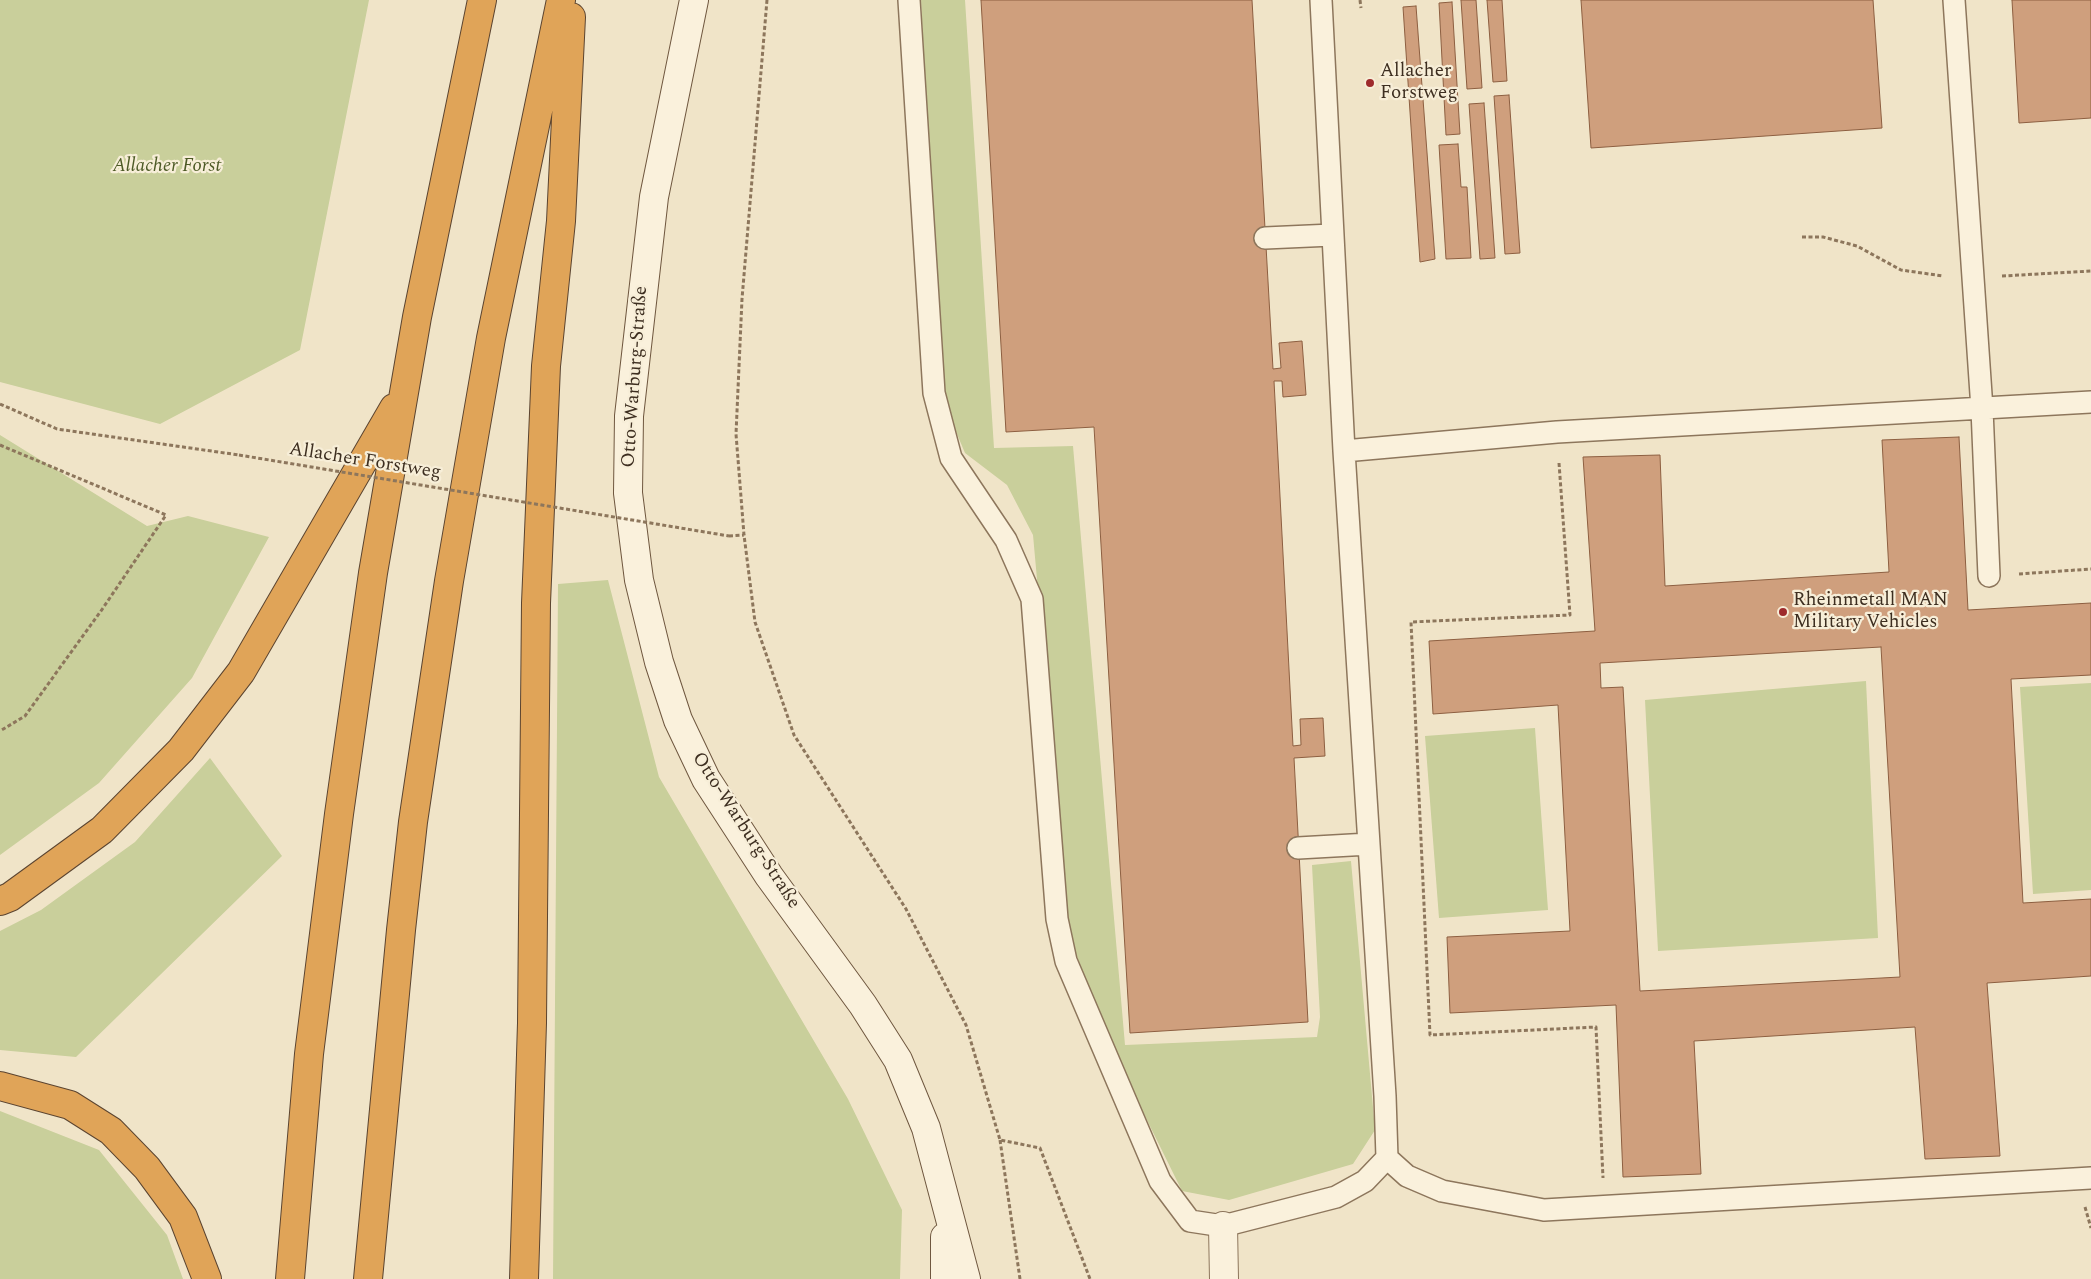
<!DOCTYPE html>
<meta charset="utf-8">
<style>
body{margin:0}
canvas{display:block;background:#f0e4c8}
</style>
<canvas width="2091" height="1279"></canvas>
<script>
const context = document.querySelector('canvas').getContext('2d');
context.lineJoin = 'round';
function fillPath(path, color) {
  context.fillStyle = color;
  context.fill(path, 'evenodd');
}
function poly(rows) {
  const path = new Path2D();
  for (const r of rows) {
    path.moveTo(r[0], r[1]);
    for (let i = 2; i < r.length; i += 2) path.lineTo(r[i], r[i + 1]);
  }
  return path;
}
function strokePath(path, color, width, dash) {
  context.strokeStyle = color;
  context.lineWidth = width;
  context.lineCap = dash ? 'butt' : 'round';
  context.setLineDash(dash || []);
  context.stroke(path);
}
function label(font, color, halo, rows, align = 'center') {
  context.font = font + ' Spectral,serif';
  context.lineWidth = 4.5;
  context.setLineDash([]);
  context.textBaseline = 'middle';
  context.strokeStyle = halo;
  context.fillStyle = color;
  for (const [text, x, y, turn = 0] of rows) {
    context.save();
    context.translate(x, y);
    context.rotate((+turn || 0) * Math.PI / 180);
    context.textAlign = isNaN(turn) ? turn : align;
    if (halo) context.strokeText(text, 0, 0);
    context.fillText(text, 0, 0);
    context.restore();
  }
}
const green = poly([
 [0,0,369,0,300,350,160,424,0,382],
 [921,0,965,0,994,448,1073,446,1125,1045,1317,1037,1320,1017,1312,865,1351,861,1375,1130,1353,1164,1229,1200,1182,1191,1105,1035,1069,934,1033,535,1007,485,965,453,941,396],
 [0,435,147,526,188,516,269,537,192,678,99,783,0,855],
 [608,580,659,777,848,1099,902,1210,900,1279,553,1279,558,584],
 [1866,681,1878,938,1658,951,1645,700],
 [2091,683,2091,890,2033,894,2020,687],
 [1535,728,1548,910,1439,918,1425,736],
 [210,758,282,856,76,1057,0,1050,0,931,41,910,135,842],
 [0,1111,99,1150,167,1235,183,1279,0,1279]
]);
const building = poly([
 [981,0,1252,0,1273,369,1281,368,1279,343,1302,341,1306,395,1283,397,1282,381,1274,381,1293,746,1301,745,1300,719,1323,718,1325,756,1294,758,1308,1022,1130,1033,1094,427,1006,432,981,0],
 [1461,0,1476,0,1482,88,1467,89,1461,0],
 [1487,0,1502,0,1507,81,1493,82,1487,0],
 [1581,0,1873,0,1882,128,1591,148,1581,0],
 [2012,0,2091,0,2091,118,2019,123,2012,0],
 [1452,2,1460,134,1446,135,1439,3,1452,2],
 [1416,6,1435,259,1420,262,1403,7,1416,6],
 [1509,95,1520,253,1505,254,1494,96,1509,95],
 [1484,103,1495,258,1480,259,1469,104,1484,103],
 [1458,144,1461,187,1467,187,1471,258,1446,259,1439,145,1458,144],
 [1959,437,1968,610,2091,603,2091,675,2011,679,2023,903,2091,899,2091,976,1987,983,2000,1156,1925,1159,1915,1027,1694,1041,1701,1174,1623,1177,1616,1005,1450,1013,1447,937,1570,931,1558,705,1433,714,1429,641,1595,631,1583,457,1660,455,1665,586,1889,572,1882,440,1959,437],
 [1881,647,1900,977,1640,991,1623,687,1601,688,1600,663,1881,647]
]);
const path = poly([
 [767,0,742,299,736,434,744,535,755,622,794,735,906,909,966,1025,1000,1140,1040,1148,1090,1279],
 [1360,0,1361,8],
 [1802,237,1823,237,1857,246,1901,270,1943,276],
 [2002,276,2091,271],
 [0,404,57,429,239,455],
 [0,445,166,515,103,608,25,716,0,731],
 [1559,463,1570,615,1411,622,1430,1035,1596,1027,1603,1178],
 [729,536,744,535],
 [2019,574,2091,569],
 [1000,1140,1020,1279],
 [2085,1207,2091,1228]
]);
const service = poly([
 [909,0,934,393,951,458,1006,540,1032,599,1057,919,1066,961,1160,1181,1190,1221,1223,1226,1336,1197,1365,1181,1387,1158],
 [1321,0,1344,451,1385,1096,1387,1158,1407,1176,1442,1191,1544,1210,2091,1178],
 [1954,0,1982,409,1989,576],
 [1265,238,1332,235],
 [1344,451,1557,432,2091,402],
 [1298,848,1369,844]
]);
const minor = poly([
 [1223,1226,1224,1279]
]);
const secondary = poly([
 [694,0,654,197,629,416,628,493,639,580,659,662,678,720,706,779,769,876,863,1005,898,1060,926,1128,966,1279],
 [945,1237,945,1279]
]);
const motorway = poly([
 [0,901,10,897,102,830,181,750,241,672,394,408],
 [0,1086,70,1105,111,1131,147,1168,183,1217,207,1279],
 [290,1279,309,1054,339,814,373,573,417,317,482,0],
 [368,1279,401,930,413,822,449,581,491,338,561,0],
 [524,1279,532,1023,536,603,546,366,561,221,571,17]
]);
const pathBridge = poly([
 [239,455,729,536]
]);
const markers = [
 [1370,83,5,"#9e2a2b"],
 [1783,612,5,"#9e2a2b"]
];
const poiNames = [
 ["Allacher",1380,72],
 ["Forstweg",1380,94],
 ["Rheinmetall MAN",1793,601],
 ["Military Vehicles",1793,623]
];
const parkNames = [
 ["Allacher Forst",167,167]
];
const streetNames = [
 ["Otto-Warburg-Straße",636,377,-86],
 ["Allacher Forstweg",365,462,9],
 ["Otto-Warburg-Straße",745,831,57]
];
fillPath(green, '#c9cf9b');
fillPath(building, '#cf9f7d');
strokePath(building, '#8d5f41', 1);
strokePath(service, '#8d765c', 24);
strokePath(minor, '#8d765c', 30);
strokePath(secondary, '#6f573f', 30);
strokePath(motorway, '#5b4430', 30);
strokePath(path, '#8d765c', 3, [4, 2.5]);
strokePath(service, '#faf1dc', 21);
strokePath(minor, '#faf1dc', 28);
strokePath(secondary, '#faf1dc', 28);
strokePath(motorway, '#e0a458', 28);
strokePath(pathBridge, '#8d765c', 3, [4, 2.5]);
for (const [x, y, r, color] of markers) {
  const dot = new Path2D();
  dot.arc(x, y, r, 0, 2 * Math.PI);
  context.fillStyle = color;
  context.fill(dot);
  strokePath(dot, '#f7eed8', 2);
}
label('19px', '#3d2e20', '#f7eed8', poiNames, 'left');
label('italic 19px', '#4d5a26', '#f7eed8', parkNames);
label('19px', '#3d2e20', '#f7eed8', streetNames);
</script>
